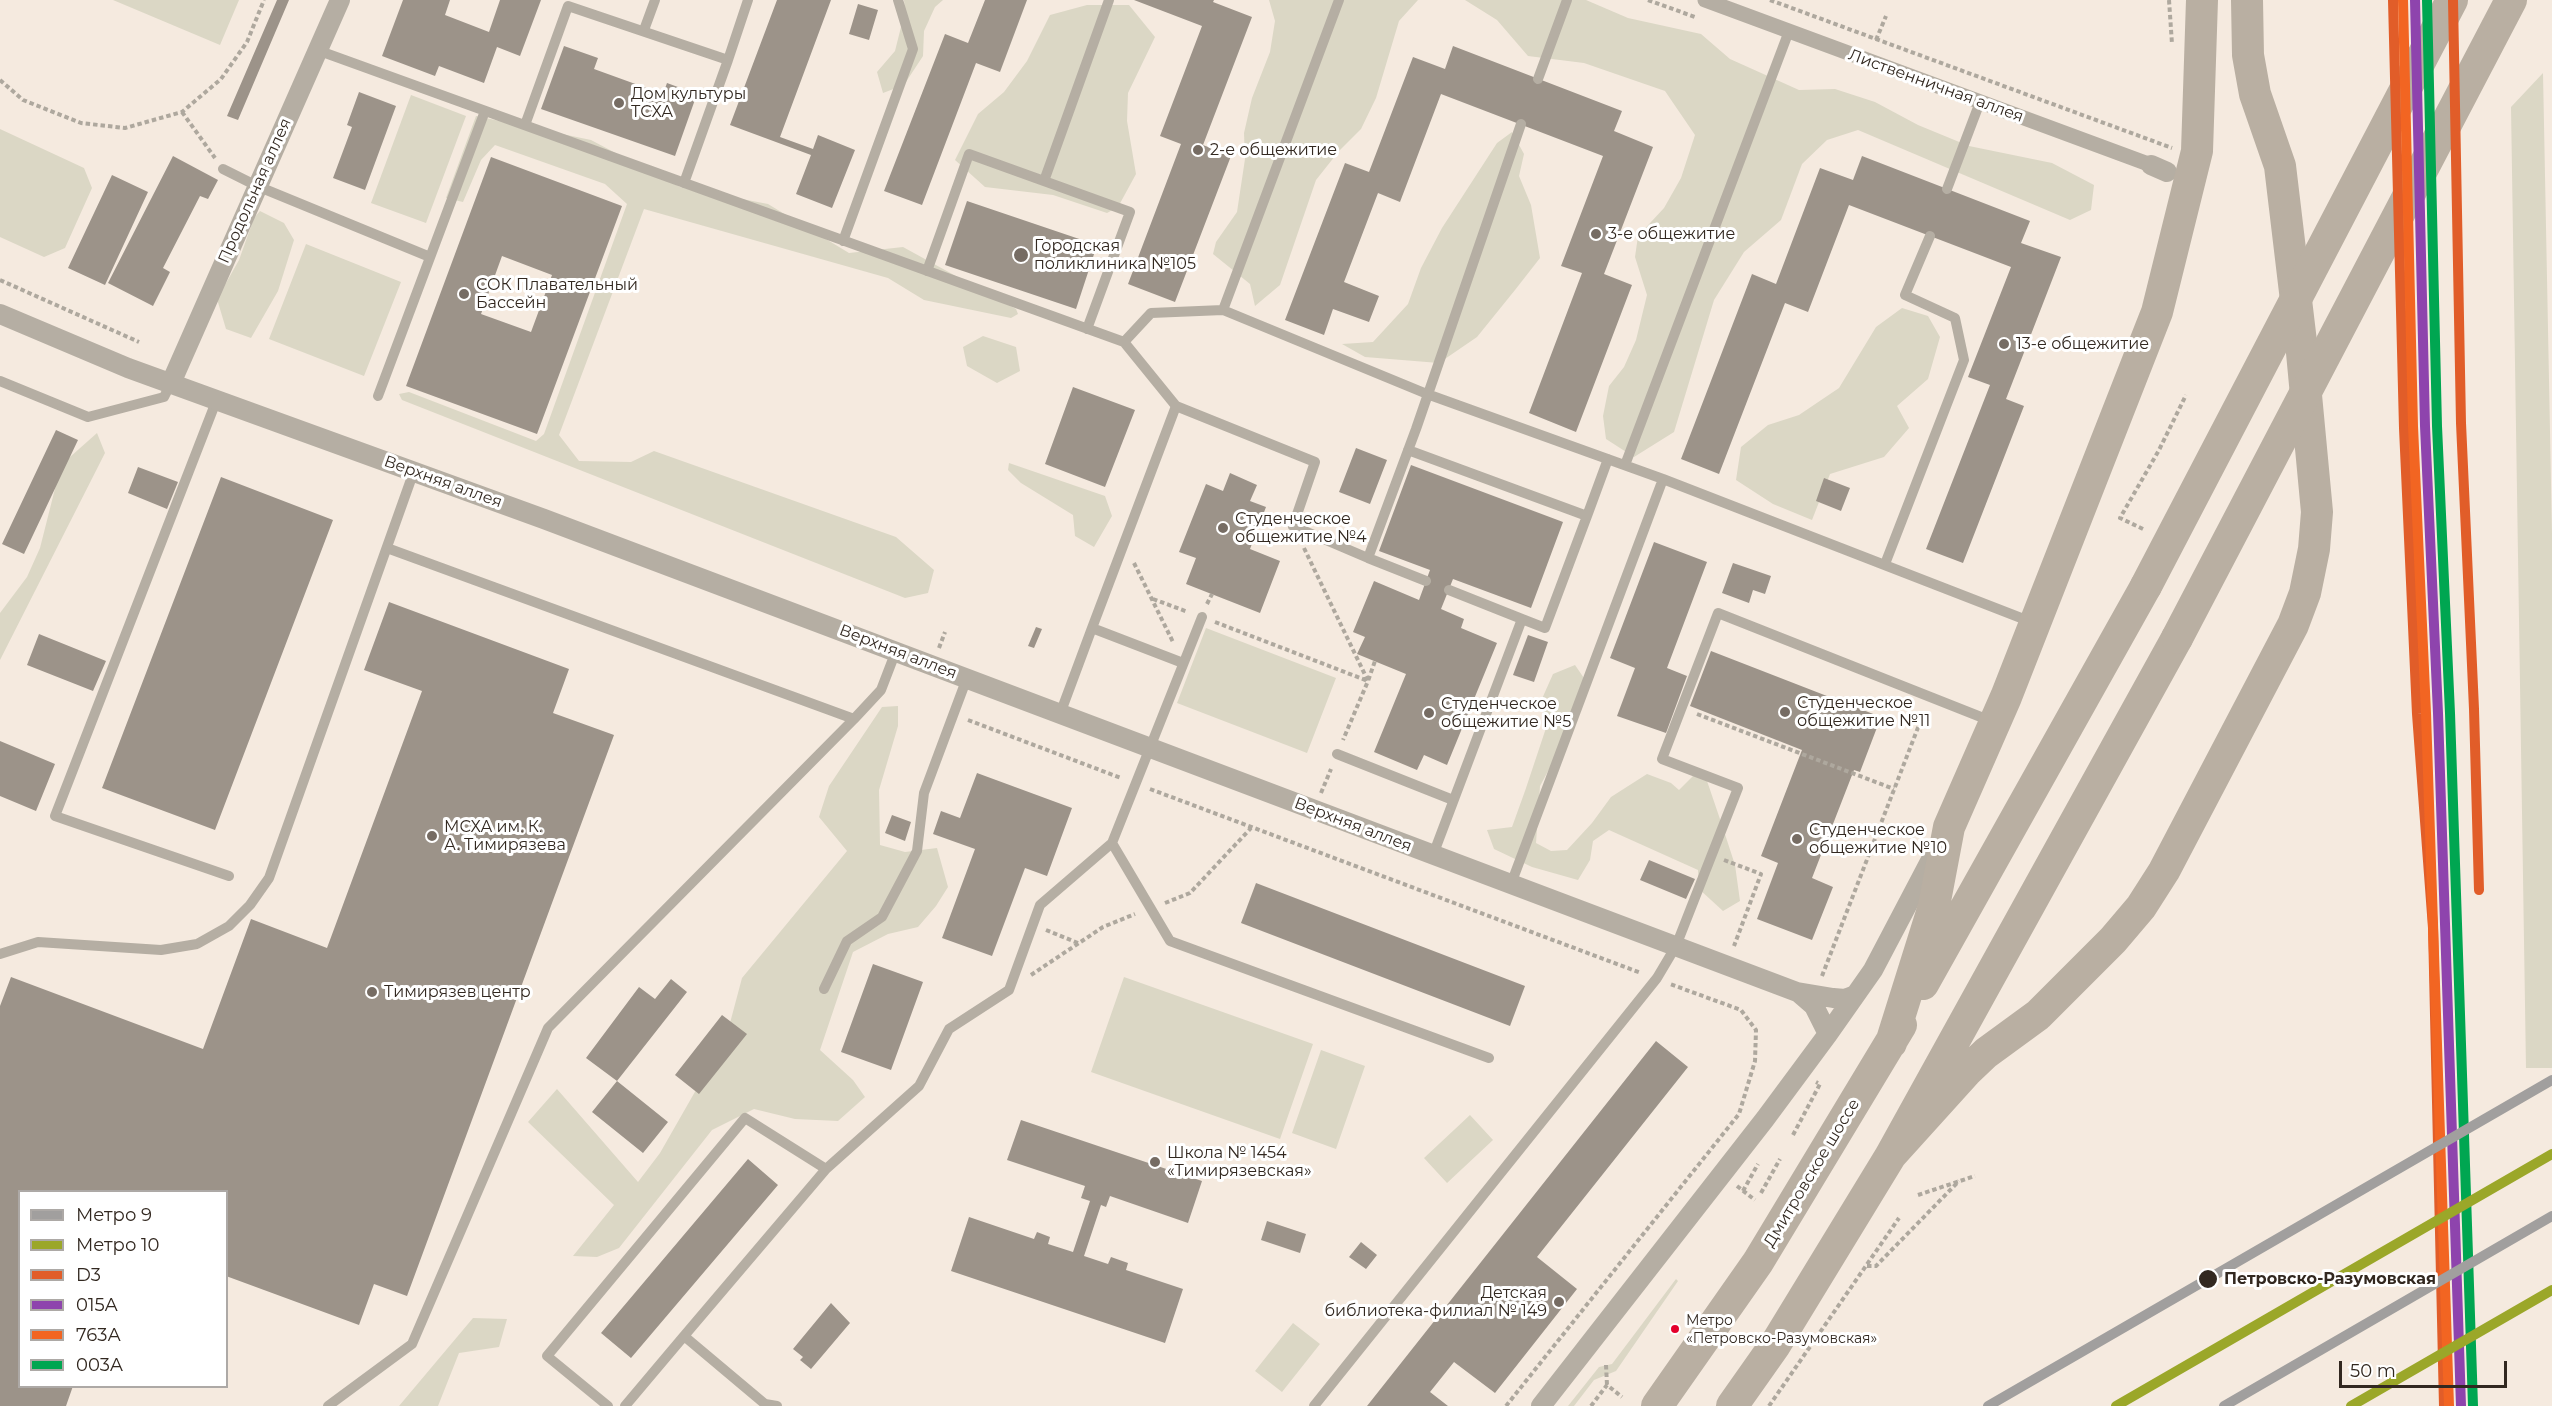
<!DOCTYPE html>
<meta charset="utf-8">
<style>
body{margin:0}
#map{position:relative;width:2552px;height:1406px;overflow:hidden;background:#f5eadf;font-family:Montserrat,sans-serif}
canvas{display:block}
.legend{position:absolute;left:18px;top:1190px;width:210px;height:198px;box-sizing:border-box;background:#fff;border:2px solid #ada9a6;margin:0;padding:8px 10px;list-style:none;font-size:18px;color:#322820}
.legend li{display:flex;align-items:center;gap:12px;height:30px}
.legend b{width:30px;border:2px solid #ada9a6}
.scale{position:absolute;left:2339px;top:1361px;width:168px;height:27px;box-sizing:border-box;border:3px solid #322820;border-top:0;padding-left:8px;font-size:18px;line-height:21px;white-space:nowrap;color:#322820;-webkit-text-stroke:4px #fff;paint-order:stroke}
</style>
<div id="map">
<canvas width="2552" height="1406"></canvas>
<ul class="legend">
<li><b style="height:8px;background:#a19f9e"></b>Метро 9</li>
<li><b style="height:8px;background:#9ba729"></b>Метро 10</li>
<li><b style="height:8px;background:#e15d29"></b>D3</li>
<li><b style="height:8px;background:#8e44ad"></b>015А</li>
<li><b style="height:8px;background:#f26522"></b>763А</li>
<li><b style="height:8px;background:#00a651"></b>003А</li>
</ul>
<div class="scale">50 m</div>
</div>
<script>
const context = document.querySelector('canvas').getContext('2d');
context.lineJoin = 'round';
function fillPath(path, color) {
  context.fillStyle = color;
  context.fill(path, 'evenodd');
}
function poly(rows) {
  const path = new Path2D();
  for (const r of rows) {
    path.moveTo(r[0], r[1]);
    for (let i = 2; i < r.length; i += 2) path.lineTo(r[i], r[i + 1]);
  }
  return path;
}
function strokePath(path, color, width, dash) {
  context.strokeStyle = color;
  context.lineWidth = width;
  context.lineCap = dash ? 'butt' : 'round';
  context.setLineDash(dash || []);
  context.stroke(path);
}
function label(font, color, halo, rows, align = 'center') {
  context.font = font + ' Montserrat,sans-serif';
  context.lineWidth = 6;
  context.setLineDash([]);
  context.textBaseline = 'middle';
  context.strokeStyle = halo;
  context.fillStyle = color;
  for (const [text, x, y, turn = 0] of rows) {
    context.save();
    context.translate(x, y);
    context.rotate((+turn || 0) * Math.PI / 180);
    context.textAlign = isNaN(turn) ? turn : align;
    if (halo) context.strokeText(text, 0, 0);
    context.fillText(text, 0, 0);
    context.restore();
  }
}
const green = poly([
 [113,0,239,0,220,45],
 [904,0,943,0,935,7,924,31,923,56,904,85,883,93,877,72,895,51,905,11],
 [1269,0,1418,0,1399,21,1376,98,1361,129,1339,151,1316,180,1280,285,1255,306,1250,284,1213,254,1216,242,1237,212,1245,159,1244,133,1252,98,1270,52,1275,21],
 [1465,0,1586,0,1628,18,1701,34,1730,59,1799,90,1835,89,1875,102,1918,125,1969,146,2052,163,2094,185,2091,210,2070,220,1858,130,1827,140,1802,164,1781,220,1744,252,1714,300,1674,432,1634,457,1606,439,1603,416,1609,386,1624,367,1636,340,1647,295,1635,257,1638,236,1664,208,1681,178,1695,135,1665,91,1584,63,1528,56,1497,20],
 [1087,5,1129,5,1155,37,1128,93,1127,121,1136,174,1118,207,1107,213,1053,195,985,187,955,160,978,114,1004,92,1027,61,1050,15],
 [2543,73,2552,534,2552,1068,2526,1068,2511,107],
 [411,95,466,116,426,223,371,203],
 [476,116,591,140,680,187,768,204,849,253,903,247,1016,309,1018,314,1011,318,924,300,888,278,644,209,559,435,579,461,631,462,654,451,896,537,934,570,928,593,905,598,402,400,399,394,409,392,536,441,544,434,627,204,605,184,495,145,481,160,463,202,446,198],
 [0,129,84,168,92,188,65,248,44,257,0,237],
 [1512,132,1524,154,1519,176,1531,205,1540,258,1515,290,1477,337,1439,363,1365,357,1342,344,1373,342,1408,304,1421,268,1442,228,1497,143],
 [260,211,284,223,294,240,278,291,251,338,226,329,217,299,239,260,254,218],
 [306,244,401,282,364,376,269,339],
 [1902,308,1928,316,1940,337,1928,379,1897,406,1909,428,1884,457,1830,474,1812,520,1773,504,1736,480,1741,447,1768,425,1799,415,1839,388,1876,327],
 [983,336,1016,347,1020,371,997,383,967,366,963,347],
 [97,433,105,453,0,660,0,613,27,577,40,548,61,465],
 [1009,463,1105,496,1112,516,1094,547,1075,536,1073,515,1021,483,1008,470],
 [1206,628,1336,678,1307,753,1177,703],
 [1575,665,1588,684,1573,725,1540,786,1536,843,1551,851,1567,850,1592,823,1611,797,1647,774,1671,783,1679,790,1696,773,1706,778,1722,825,1735,865,1740,901,1723,911,1699,889,1698,870,1609,830,1593,841,1590,860,1578,880,1532,867,1494,849,1487,830,1512,827,1525,791,1546,728,1541,701,1553,674],
 [898,706,898,726,879,790,880,845,905,852,937,848,948,887,936,906,918,927,888,934,853,952,820,1050,853,1080,865,1097,838,1121,795,1119,754,1109,712,1130,619,1248,597,1257,573,1256,614,1205,528,1122,557,1089,638,1182,660,1153,696,1090,730,1023,742,978,847,851,819,817,829,786,882,707],
 [1124,977,1313,1044,1280,1139,1091,1072],
 [1321,1050,1365,1066,1336,1149,1292,1133],
 [1470,1115,1493,1140,1447,1183,1424,1158],
 [1676,1279,1678,1281,1616,1371,1594,1380,1574,1406,1568,1406,1599,1367,1612,1364],
 [473,1318,507,1319,499,1347,459,1353,438,1406,399,1406],
 [1293,1323,1320,1344,1282,1392,1255,1371]
]);
const building = poly([
 [277,0,289,0,238,120,227,116],
 [403,0,450,0,445,15,489,32,500,0,541,0,520,56,497,47,484,83,439,66,435,76,382,56],
 [777,0,831,0,780,137,813,149,818,135,855,150,832,208,796,194,811,155,730,125],
 [985,0,1027,0,1000,72,976,63,922,205,884,191,945,34,968,43],
 [1134,0,1214,0,1213,2,1252,17,1203,145,1231,156,1175,302,1128,284,1181,144,1160,136,1202,26],
 [858,4,878,10,869,40,849,34],
 [564,46,598,58,594,69,663,94,667,83,697,94,675,156,541,109],
 [1453,46,1622,111,1614,131,1653,147,1604,274,1632,285,1576,432,1529,413,1582,273,1561,266,1603,156,1441,94,1400,202,1378,193,1344,282,1379,296,1369,322,1333,309,1324,335,1285,320,1345,163,1369,172,1413,57,1445,69],
 [359,92,396,106,365,190,333,178,352,127,347,125],
 [173,156,218,180,208,199,200,196,163,268,170,272,153,306,108,283],
 [1862,156,2030,221,2021,243,2061,257,2006,399,2024,406,1963,563,1926,549,1990,385,1968,377,2011,267,1849,205,1808,312,1785,303,1719,474,1681,459,1752,274,1776,284,1820,168,1853,180],
 [491,157,622,206,537,434,406,386],
 [502,256,552,275,531,332,481,314],
 [112,175,148,192,105,285,68,268],
 [967,201,1097,245,1076,309,945,265],
 [1073,387,1135,410,1105,487,1045,464],
 [56,430,78,440,24,554,2,544],
 [1356,448,1387,460,1370,504,1339,492],
 [1411,465,1563,522,1531,608,1453,579,1441,609,1464,619,1461,628,1497,643,1447,765,1424,755,1417,770,1374,752,1406,674,1357,654,1365,637,1353,632,1374,581,1419,600,1430,570,1379,551],
 [138,467,178,482,167,509,128,493],
 [1230,473,1257,485,1250,501,1266,507,1250,549,1280,561,1260,613,1186,584,1196,558,1179,552,1206,484,1223,491],
 [221,477,333,520,215,830,102,788],
 [1824,478,1850,488,1841,511,1816,501],
 [1654,542,1707,562,1667,668,1687,676,1666,733,1617,716,1635,668,1610,658],
 [1733,563,1771,576,1765,594,1753,590,1749,603,1722,593],
 [389,602,569,669,553,713,614,735,407,1296,374,1284,359,1325,226,1276,226,1192,20,1192,20,1386,73,1386,66,1406,0,1406,0,1006,11,977,203,1049,251,919,327,948,422,691,364,670],
 [1036,627,1042,629,1034,648,1028,646],
 [39,634,106,661,93,691,27,665],
 [1528,635,1548,642,1534,682,1513,675],
 [1711,651,1881,717,1860,772,1854,770,1812,878,1833,887,1812,940,1757,919,1778,863,1761,856,1802,750,1690,706],
 [0,741,55,764,36,811,0,796],
 [977,773,1072,808,1047,876,1025,868,992,956,942,938,975,849,933,834,941,811,960,818],
 [892,815,911,822,905,841,885,833],
 [1649,860,1695,879,1686,899,1640,880],
 [1256,883,1525,986,1510,1026,1241,923],
 [873,964,923,982,891,1070,841,1052],
 [671,979,687,992,617,1081,586,1058,639,987,655,999],
 [722,1015,747,1034,699,1094,675,1075],
 [1656,1041,1688,1067,1537,1257,1577,1289,1495,1393,1454,1362,1430,1392,1448,1406,1367,1406],
 [617,1081,668,1122,643,1153,592,1112],
 [1021,1120,1202,1181,1188,1223,1110,1196,1106,1207,1101,1205,1084,1256,1108,1264,1111,1257,1128,1263,1126,1270,1183,1289,1165,1343,951,1271,969,1217,1034,1239,1037,1232,1050,1237,1048,1244,1073,1252,1090,1201,1081,1198,1085,1186,1007,1160],
 [748,1159,778,1185,631,1358,601,1333],
 [1267,1221,1306,1234,1300,1253,1261,1240],
 [1361,1242,1377,1255,1366,1269,1349,1257],
 [831,1303,850,1323,811,1369,800,1360,803,1357,793,1349]
]);
const path = poly([
 [1648,0,1695,17],
 [1770,0,2172,148],
 [2169,0,2172,44],
 [1876,40,1886,16],
 [0,80,23,100,81,123,125,128,182,112,221,79,247,42,264,0],
 [182,112,215,158],
 [0,280,139,342],
 [2143,529,2120,518,2159,450,2186,395],
 [1304,548,1368,681,1343,740],
 [1134,563,1173,642],
 [1153,599,1188,612],
 [1207,604,1212,594],
 [1215,622,1368,681,1375,661],
 [939,648,945,632],
 [1697,714,1894,789],
 [968,720,1121,778],
 [1150,789,1641,973],
 [1321,793,1331,769],
 [1724,860,1761,874,1734,946],
 [1165,903,1190,893,1251,828],
 [1046,930,1078,943],
 [1031,975,1103,927,1135,914],
 [1822,976,1924,712],
 [1793,1135,1820,1084,1816,1082],
 [1737,1186,1755,1200],
 [1743,1191,1758,1164],
 [1761,1193,1780,1159],
 [1918,1195,1975,1176],
 [1867,1266,1876,1266,1959,1181],
 [1606,1365,1607,1385],
 [1506,1406,1739,1114,1755,1061,1756,1030,1741,1010,1670,984],
 [1591,1406,1607,1385,1622,1397],
 [1769,1406,1899,1218]
]);
const service = poly([
 [644,30,655,0],
 [317,50,1124,342,1151,313,1223,310,1427,394,1663,479,2034,623],
 [728,60,748,0],
 [1538,79,1567,0],
 [525,125,568,6,728,60,684,183],
 [223,169,257,186,430,257],
 [1044,181,1109,0],
 [1947,189,1980,102],
 [843,241,913,49,898,0],
 [927,271,969,154,1130,212,1087,329],
 [1223,310,1339,0],
 [1124,342,1176,406],
 [0,381,88,417,164,397,171,383],
 [378,396,485,111],
 [217,399,55,816,229,876],
 [1408,450,1587,516,1545,628,1522,619],
 [1625,465,1789,31],
 [1587,516,1608,459],
 [387,548,854,719,881,690,896,651],
 [1885,564,1964,360,1955,318,1905,295,1930,236],
 [1426,581,1368,558,1416,429,1521,124],
 [1202,617,1112,843,1170,941,1489,1058],
 [1183,663,1092,628,1176,406,1315,462,1293,526,1368,558],
 [1060,714,1092,628],
 [1337,754,1453,800],
 [1433,855,1522,619,1449,590],
 [1511,884,1663,479],
 [0,954,38,942,161,950,197,944,229,926,250,905,269,878,414,471],
 [824,989,847,941,882,917,917,851,924,793,967,678],
 [684,1336,826,1169,919,1086,949,1029,1009,990,1040,905,1112,843],
 [328,1406,412,1344,548,1028,854,719],
 [608,1406,547,1356,745,1118,826,1169],
 [625,1406,684,1336,765,1404,777,1406],
 [1314,1406,1657,978,1676,946,1738,788,1662,759,1718,613,1991,721]
]);
const pedestrian = poly([
 [1705,0,2151,165]
]);
const minor = poly([
 [2151,165,2167,172],
 [0,314,128,368,544,519,1797,992,1833,998,1845,999,1855,995],
 [171,383,340,0],
 [1799,993,1814,1006,1828,1034],
 [1541,1406,1765,1119,1828,1034,1873,970,1935,852]
]);
const primary = poly([
 [1923,984,2146,586],
 [1891,1043,1934,906,1949,827,2006,697,2157,312,2197,151,2202,0],
 [1891,1155,1966,1072,1986,1053,2038,1015,2113,940,2141,907,2164,871,2293,625,2305,593,2314,549,2317,512,2301,342,2280,166,2255,94,2248,55,2247,0],
 [1657,1406,1758,1262,1901,1025],
 [1732,1406,1775,1345,1891,1155,2177,638]
]);
const primaryBridge = poly([
 [2146,586,2452,0],
 [2177,638,2511,0]
]);
const rail1 = poly([
 [2393,0,2404,428,2417,714,2433,928,2444,1406],
 [2453,0,2461,423,2474,709,2479,890]
]);
const rail2 = poly([
 [2415,0,2425,426,2438,713,2461,1406]
]);
const rail3 = poly([
 [2403,0,2413,426,2426,713,2449,1406]
]);
const rail4 = poly([
 [2427,0,2437,426,2450,713,2473,1406]
]);
const metro1 = poly([
 [1988,1406,2552,1080],
 [2224,1406,2552,1216]
]);
const metro2 = poly([
 [2116,1406,2552,1154],
 [2351,1406,2552,1290]
]);
const markers = [
 [619,103,6,"#766c63"],
 [1198,150,6,"#766c63"],
 [1596,234,6,"#766c63"],
 [1021,255,8,"#766c63"],
 [464,294,6,"#766c63"],
 [2004,344,6,"#766c63"],
 [1223,528,6,"#766c63"],
 [1785,712,6,"#766c63"],
 [1429,713,6,"#766c63"],
 [432,836,6,"#766c63"],
 [1797,839,6,"#766c63"],
 [372,992,6,"#766c63"],
 [1155,1162,6,"#766c63"],
 [2208,1279,10,"#322820"],
 [1559,1302,6,"#766c63"],
 [1675,1329,5,"#e4002b"]
];
const busNames = [
 ["Метро",1686,1321],
 ["«Петровско-Разумовская»",1686,1339]
];
const streetNames = [
 ["Лиственничная аллея",1936,86,20],
 ["Продольная аллея",255,191,-66],
 ["Верхняя аллея",443,482,20],
 ["Верхняя аллея",898,652,21],
 ["Верхняя аллея",1353,825,21],
 ["Дмитровское шоссе",1812,1173,-59]
];
const poiNames = [
 ["Дом культуры",631,94],
 ["ТСХА",631,112],
 ["2-е общежитие",1210,150],
 ["3-е общежитие",1608,234],
 ["Городская",1034,246],
 ["поликлиника №105",1034,264],
 ["СОК Плавательный",476,285],
 ["Бассейн",476,303],
 ["13-е общежитие",2016,344],
 ["Студенческое",1235,519],
 ["общежитие №4",1235,537],
 ["Студенческое",1797,703],
 ["общежитие №11",1797,721],
 ["Студенческое",1441,704],
 ["общежитие №5",1441,722],
 ["МСХА им. К.",444,827],
 ["А. Тимирязева",444,845],
 ["Студенческое",1809,830],
 ["общежитие №10",1809,848],
 ["Тимирязев центр",384,992],
 ["Школа № 1454",1167,1153],
 ["«Тимирязевская»",1167,1171],
 ["Детская",1547,1293,"right"],
 ["библиотека-филиал № 149",1547,1311,"right"]
];
const stopNames = [
 ["Петровско-Разумовская",2224,1279]
];
fillPath(green, '#dbd7c5');
fillPath(building, '#9c9389');
strokePath(path, '#aea89e', 4, [4.5, 3]);
strokePath(service, '#b5aea3', 10);
strokePath(pedestrian, '#b5aea3', 15);
strokePath(minor, '#b5aea3', 20);
strokePath(primary, '#b9afa2', 32);
strokePath(primaryBridge, '#b9afa2', 32);
strokePath(rail1, '#e15d29', 10);
strokePath(rail2, '#8e44ad', 10);
strokePath(rail3, '#f26522', 10);
strokePath(rail4, '#00a651', 10);
strokePath(metro1, '#a19f9e', 10);
strokePath(metro2, '#9ba729', 10);
for (const [x, y, r, color] of markers) {
  const dot = new Path2D();
  dot.arc(x, y, r, 0, 2 * Math.PI);
  context.fillStyle = color;
  context.fill(dot);
  strokePath(dot, '#fff', 2);
}
label('14px', '#322820', '#fff', busNames, 'left');
label('16px', '#322820', '#fff', streetNames);
label('16px', '#322820', '#fff', poiNames, 'left');
label('bold 16px', '#322820', '#fff', stopNames, 'left');
</script>
